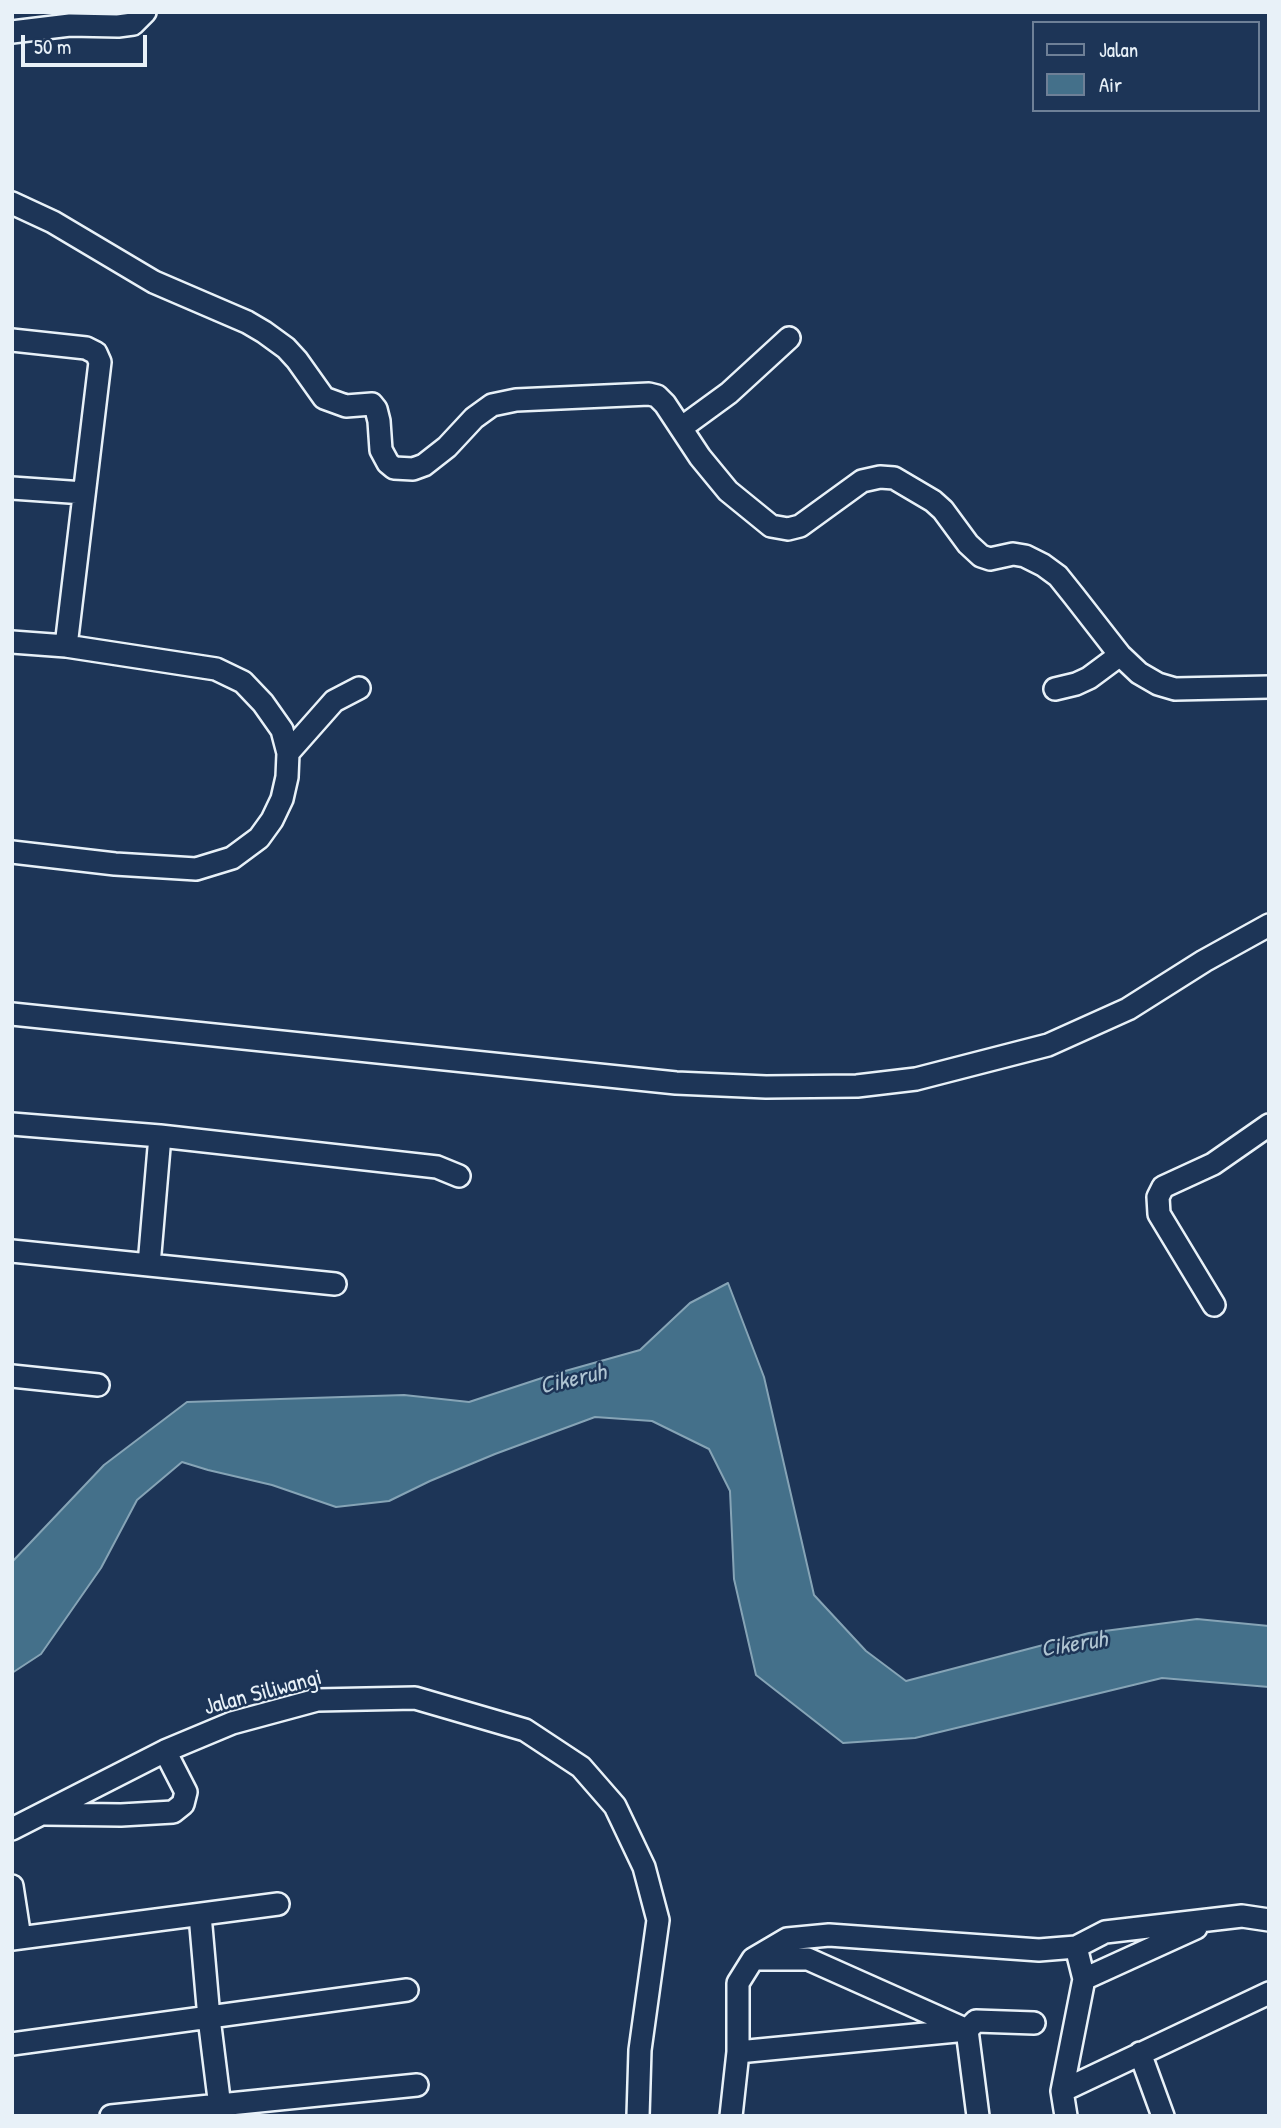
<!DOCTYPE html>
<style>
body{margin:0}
#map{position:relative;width:1281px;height:2128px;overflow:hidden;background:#1d3557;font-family:"Patrick Hand",sans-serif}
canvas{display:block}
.frame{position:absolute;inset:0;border:14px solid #e8f1f8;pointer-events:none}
.legend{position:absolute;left:1032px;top:21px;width:228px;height:91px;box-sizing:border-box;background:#1d3557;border:2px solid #6e8097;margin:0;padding:9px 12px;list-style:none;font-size:21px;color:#e8f1f8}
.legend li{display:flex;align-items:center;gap:14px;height:35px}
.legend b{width:35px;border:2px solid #6e8097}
.scale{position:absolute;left:21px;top:35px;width:126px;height:32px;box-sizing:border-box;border:4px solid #e8f1f8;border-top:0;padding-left:9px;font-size:21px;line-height:24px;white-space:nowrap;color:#e8f1f8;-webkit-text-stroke:5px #1d3557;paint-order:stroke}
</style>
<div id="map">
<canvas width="1281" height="2128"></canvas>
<div class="frame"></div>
<ul class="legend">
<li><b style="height:9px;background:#1d3557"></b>Jalan</li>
<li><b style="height:19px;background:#44708a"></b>Air</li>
</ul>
<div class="scale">50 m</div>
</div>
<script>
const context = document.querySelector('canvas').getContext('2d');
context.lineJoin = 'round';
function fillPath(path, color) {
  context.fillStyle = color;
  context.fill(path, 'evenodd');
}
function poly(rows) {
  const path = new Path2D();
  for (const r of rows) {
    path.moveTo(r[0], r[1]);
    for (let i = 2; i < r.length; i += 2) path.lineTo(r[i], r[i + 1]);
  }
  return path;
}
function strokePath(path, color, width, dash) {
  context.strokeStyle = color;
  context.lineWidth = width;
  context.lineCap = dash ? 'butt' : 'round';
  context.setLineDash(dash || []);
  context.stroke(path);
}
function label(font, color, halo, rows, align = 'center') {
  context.font = font + ' "Patrick Hand",sans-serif';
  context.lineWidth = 5;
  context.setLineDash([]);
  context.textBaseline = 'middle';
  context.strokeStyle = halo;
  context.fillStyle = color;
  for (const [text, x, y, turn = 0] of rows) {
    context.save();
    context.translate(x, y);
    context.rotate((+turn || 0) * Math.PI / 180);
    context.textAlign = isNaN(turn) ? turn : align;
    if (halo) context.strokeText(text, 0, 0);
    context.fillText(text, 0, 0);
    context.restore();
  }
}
const water = poly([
 [728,1283,764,1377,814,1595,866,1651,906,1681,1089,1633,1197,1619,1269,1626,1269,1687,1162,1678,915,1738,843,1743,756,1675,734,1579,730,1491,709,1449,652,1421,595,1417,495,1454,430,1481,389,1501,336,1507,272,1485,208,1470,182,1462,137,1500,101,1568,41,1654,12,1673,12,1562,104,1465,187,1402,404,1395,469,1402,551,1375,640,1350,690,1303,728,1283]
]);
const minor = poly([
 [12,32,70,25,118,26,133,24,145,12],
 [12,203,53,222,154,282,247,322,264,332,286,348,297,360,324,398,346,406,372,404,376,409,379,421,381,450,388,463,394,468,413,469,424,465,447,447,474,418,492,405,516,400,649,394,657,396,665,404,700,457,728,491,771,526,788,529,800,526,862,481,880,477,894,478,933,501,943,510,968,544,981,556,990,559,1013,554,1025,556,1043,565,1058,576,1074,596,1120,655,1139,673,1158,684,1175,689,1269,687],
 [12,340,86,348,96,353,100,362,66,646,12,642],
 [681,428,729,393,789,338],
 [12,488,84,493],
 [1055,689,1076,684,1089,678,1120,655],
 [288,753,334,701,359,688],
 [12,852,115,864,196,869,232,858,259,838,272,820,282,799,287,777,288,753,282,730,263,703,243,682,216,669,66,646],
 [12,1014,676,1083,766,1087,857,1086,916,1079,1048,1045,1128,1009,1204,961,1269,925],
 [12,1124,160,1136,437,1167,459,1176],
 [12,1251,335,1284],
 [149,1265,160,1136],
 [1214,1305,1159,1214,1158,1197,1163,1187,1213,1164,1269,1125],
 [12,1376,98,1385],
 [45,1814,121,1815,173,1812,183,1804,186,1792,165,1751],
 [12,1829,165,1751,232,1723,317,1700,415,1698,525,1730,581,1767,615,1806,644,1867,658,1920,640,2050,638,2116],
 [12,1886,20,1938],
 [200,1915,209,2018,221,2115],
 [12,1939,278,1904],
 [754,1959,808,1959,965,2029],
 [1084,1979,1196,1928],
 [967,2030,978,2116],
 [12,2044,407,1990],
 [738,2052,967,2030,976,2021,1034,2023],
 [1140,2053,1163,2116],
 [1062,2091,1269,1993],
 [111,2116,417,2085],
 [731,2116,738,2052,738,1983,753,1959,787,1939,829,1935,1039,1950,1076,1947,1105,1932,1242,1916,1269,1920],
 [1066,2116,1062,2091,1084,1979,1076,1947]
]);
const streetNames = [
 ["Jalan Siliwangi",263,1693,-15]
];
const waterNames = [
 ["Cikeruh",573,1380,-13],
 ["Cikeruh",1074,1645,-9]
];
fillPath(water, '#44708a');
strokePath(water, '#86a4b6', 2);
strokePath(minor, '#e8f1f8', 26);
strokePath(minor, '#1d3557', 21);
label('23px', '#e8f1f8', '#1d3557', streetNames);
label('italic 24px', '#afc4d2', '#1d3557', waterNames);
</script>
